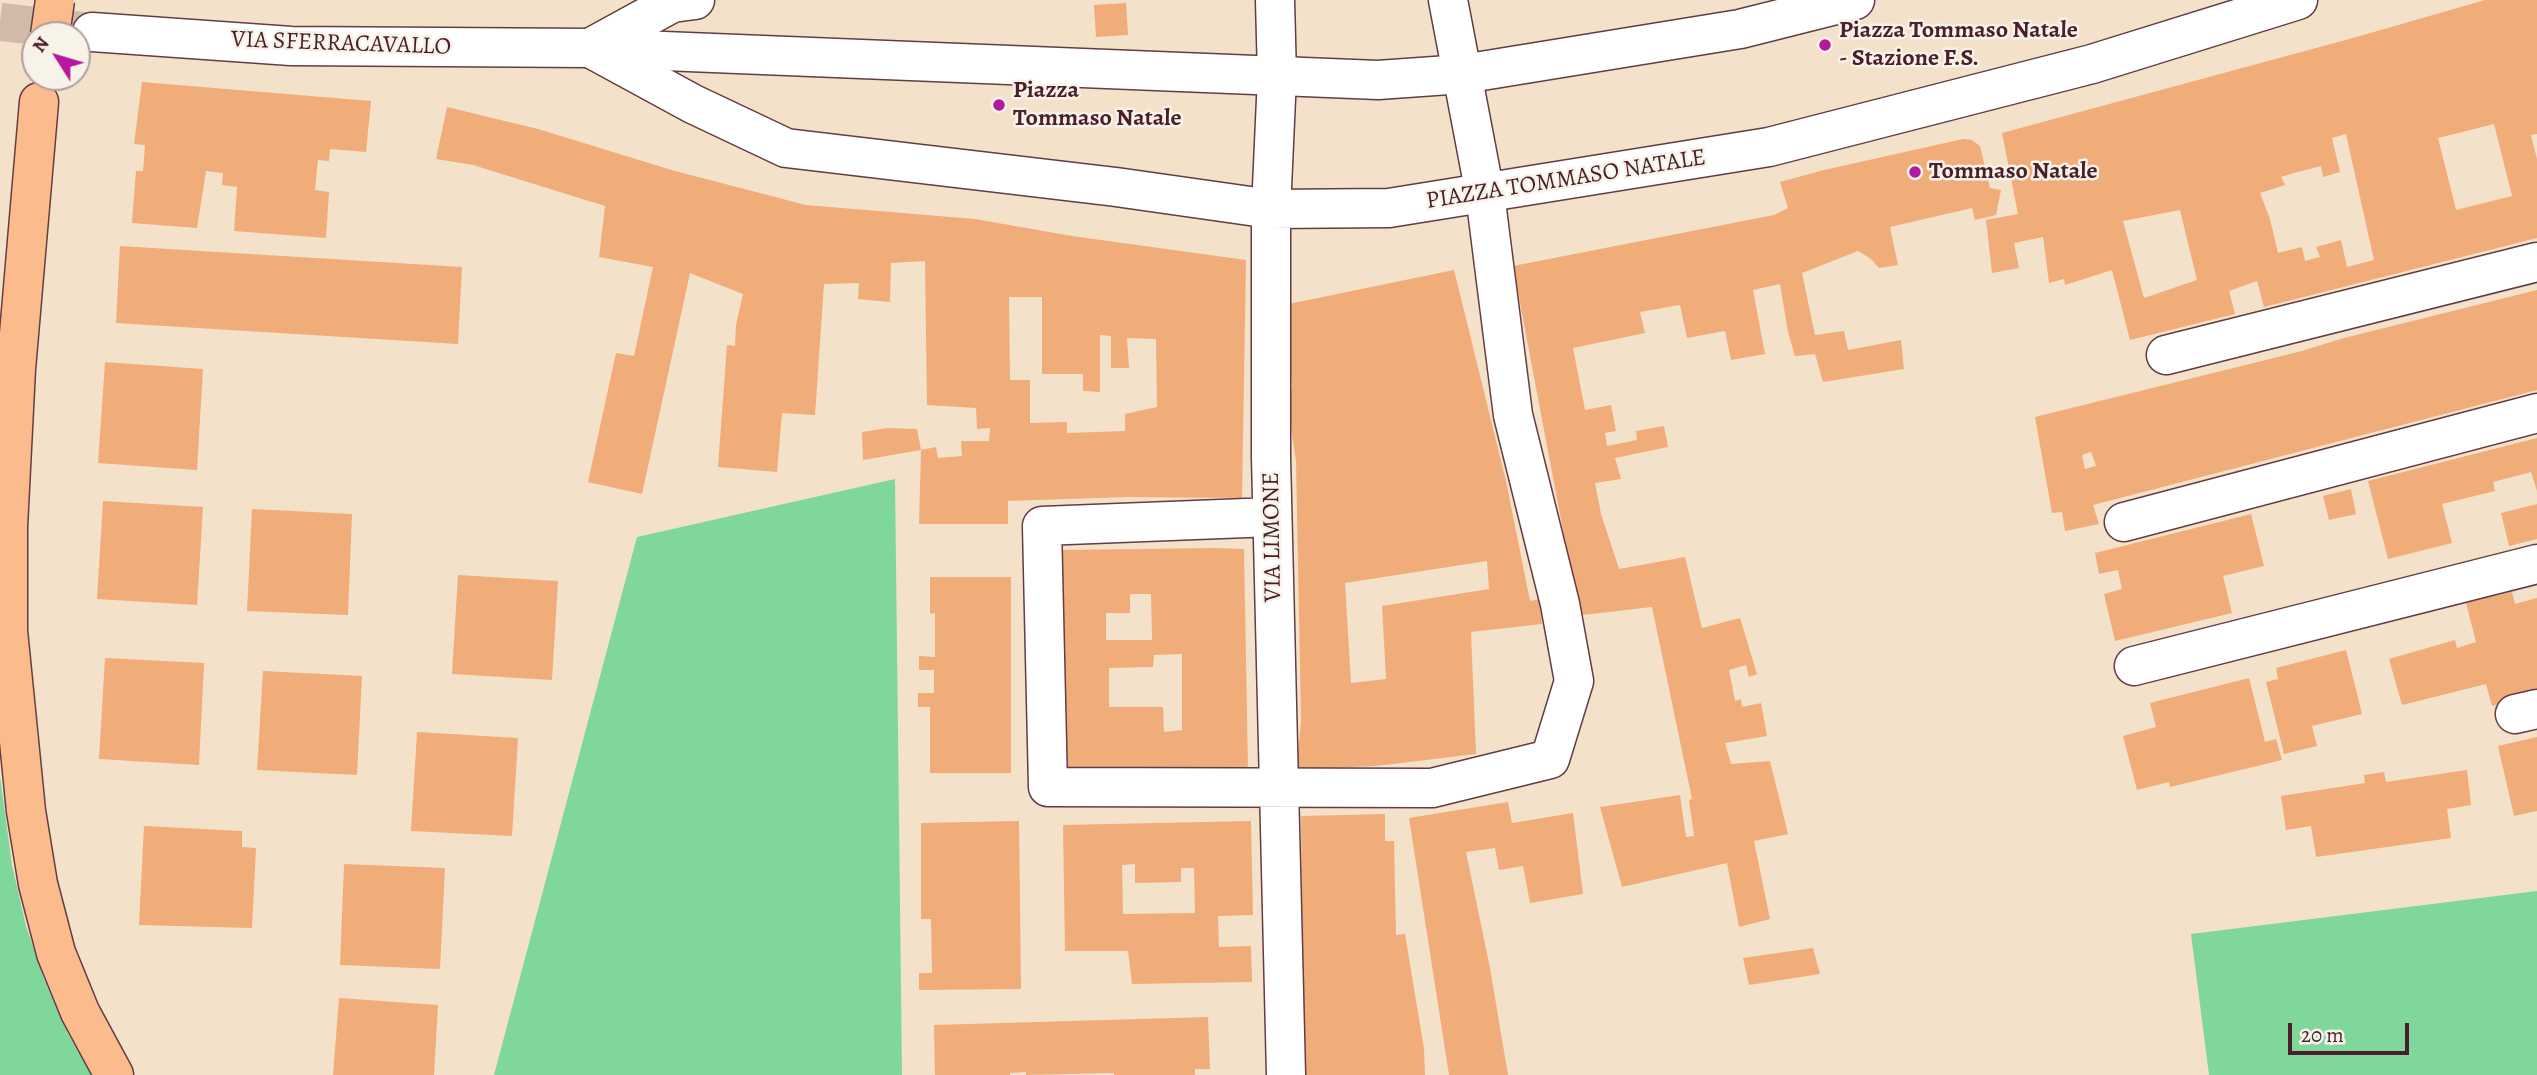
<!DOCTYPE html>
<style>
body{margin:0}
#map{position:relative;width:2537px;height:1075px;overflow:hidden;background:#f4e1c9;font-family:Alegreya,serif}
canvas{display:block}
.north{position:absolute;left:21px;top:21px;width:70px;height:70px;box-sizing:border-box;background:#f7f3e8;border:2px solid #b29e9c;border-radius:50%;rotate:307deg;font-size:19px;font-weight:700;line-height:28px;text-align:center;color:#4a1f2b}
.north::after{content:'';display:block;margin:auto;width:24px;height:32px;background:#b5179e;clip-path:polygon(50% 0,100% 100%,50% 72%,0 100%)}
.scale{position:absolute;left:2288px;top:1023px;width:121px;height:32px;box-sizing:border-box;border:4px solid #4a1f2b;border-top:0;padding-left:9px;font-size:21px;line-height:24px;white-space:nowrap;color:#4a1f2b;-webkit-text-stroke:5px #f7f3e8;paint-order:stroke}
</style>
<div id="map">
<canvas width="2537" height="1075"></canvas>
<div class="north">N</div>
<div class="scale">20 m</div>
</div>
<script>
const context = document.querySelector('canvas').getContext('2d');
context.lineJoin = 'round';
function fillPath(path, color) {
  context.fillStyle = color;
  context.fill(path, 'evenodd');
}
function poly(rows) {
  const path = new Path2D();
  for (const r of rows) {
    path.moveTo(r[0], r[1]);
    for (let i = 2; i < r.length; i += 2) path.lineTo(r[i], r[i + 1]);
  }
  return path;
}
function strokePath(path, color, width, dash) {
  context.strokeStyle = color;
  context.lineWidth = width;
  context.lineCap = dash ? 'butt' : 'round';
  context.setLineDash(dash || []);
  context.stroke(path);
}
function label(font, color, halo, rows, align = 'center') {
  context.font = font + ' Alegreya,serif';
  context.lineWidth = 5;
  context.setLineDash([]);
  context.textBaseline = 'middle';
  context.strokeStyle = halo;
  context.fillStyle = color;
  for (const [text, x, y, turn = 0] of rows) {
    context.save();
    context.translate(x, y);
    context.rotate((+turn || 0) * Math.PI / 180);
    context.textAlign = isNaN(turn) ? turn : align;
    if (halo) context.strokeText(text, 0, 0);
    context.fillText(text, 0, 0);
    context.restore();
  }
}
const green = poly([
 [895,479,902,1075,494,1075,637,537],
 [0,776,12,865,26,926,44,979,68,1034,92,1075,0,1075],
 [2537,891,2537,1075,2209,1075,2191,934]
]);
const building = poly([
 [2485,0,2537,0,2537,134,2531,135,2537,159,2537,238,2264,307,2257,281,2229,291,2235,314,2130,340,2112,270,2065,285,2064,279,2049,283,2043,237,2014,243,2019,268,1992,273,1986,220,2018,214,2002,133,2353,38],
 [2494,124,2512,196,2456,210,2438,138],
 [2346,134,2374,260,2347,267,2341,240,2316,247,2320,257,2305,261,2302,247,2278,253,2270,219,2260,193,2285,185,2281,177,2294,173,2321,166,2323,177,2340,172,2332,138],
 [2180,210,2197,280,2144,298,2123,221],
 [1126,3,1128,35,1096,37,1094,5],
 [142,82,371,101,366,152,330,149,329,161,318,160,315,190,329,192,326,238,234,231,237,187,222,185,223,173,206,171,197,228,132,223,136,171,143,171,145,145,134,144],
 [447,107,538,129,675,171,806,205,975,219,1072,236,1246,260,1242,498,1127,497,1008,501,1008,524,919,524,921,450,863,460,862,432,888,428,917,429,921,450,936,447,938,458,962,456,961,441,989,441,990,428,977,429,976,408,927,405,925,261,891,263,890,302,858,299,859,283,824,284,815,415,782,413,777,472,718,467,727,345,735,346,736,325,743,294,690,273,642,494,588,482,616,353,634,356,653,267,599,257,605,206,473,165,436,159],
 [1009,297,1042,297,1042,374,1083,374,1083,391,1100,392,1100,335,1111,336,1111,368,1129,368,1127,338,1156,339,1157,407,1125,414,1125,431,1067,433,1067,422,1030,423,1030,380,1010,380],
 [1963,139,1972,140,1980,146,1990,188,2001,190,1996,215,1975,220,1972,208,1890,227,1898,265,1879,268,1871,259,1858,251,1802,273,1815,335,1844,331,1848,350,1901,340,1904,369,1823,382,1815,354,1795,356,1788,332,1780,284,1753,290,1765,354,1731,360,1725,331,1687,338,1680,305,1640,312,1645,333,1573,348,1585,410,1611,405,1616,431,1605,433,1607,446,1637,440,1636,431,1664,426,1668,447,1615,458,1621,479,1595,483,1601,514,1619,569,1685,557,1702,628,1740,618,1757,674,1749,677,1746,665,1729,670,1735,701,1741,699,1742,707,1761,703,1767,736,1725,743,1731,764,1770,761,1788,834,1754,841,1770,919,1739,927,1727,863,1622,887,1600,807,1680,795,1686,837,1694,836,1689,800,1692,799,1652,607,1574,616,1572,578,1513,266,1774,215,1788,208,1780,182,1824,170],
 [120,246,462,267,458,344,116,323],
 [1454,270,1506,481,1530,601,1540,599,1542,624,1471,632,1476,754,1376,766,1328,768,1296,773,1301,721,1296,461,1288,408,1292,385,1274,307],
 [1487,561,1489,589,1382,606,1386,679,1351,683,1345,583],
 [2537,290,2537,390,2093,505,2099,524,2065,531,2062,512,2052,513,2035,417,2302,351,2344,338],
 [2091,452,2096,466,2085,469,2082,455],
 [105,362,203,369,197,470,98,463],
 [2537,438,2537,491,2531,472,2493,482,2495,491,2442,504,2452,543,2388,559,2368,481],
 [2351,489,2356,514,2329,520,2323,496],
 [103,501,203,507,197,605,97,599],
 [2537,504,2537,539,2509,546,2501,513],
 [252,509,352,514,348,615,247,611],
 [2251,514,2264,566,2223,576,2232,613,2115,641,2104,594,2122,589,2118,570,2099,574,2095,553],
 [1215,548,1244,549,1248,770,1063,772,1061,550],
 [1130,594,1151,594,1152,640,1106,640,1106,613,1130,613],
 [1182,654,1182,730,1164,732,1163,707,1109,707,1109,668,1153,667,1154,655],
 [458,575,558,581,552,680,452,674],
 [930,577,1011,577,1011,773,930,773,930,707,918,707,918,693,934,693,934,670,919,670,919,656,935,657,935,613,930,614],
 [2512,592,2515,604,2537,598,2537,694,2492,706,2486,684,2402,705,2389,659,2455,640,2457,648,2476,642,2466,603],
 [2346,650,2362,714,2312,726,2317,746,2284,754,2266,682,2278,679,2276,668],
 [105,658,204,663,199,765,99,759],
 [263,671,362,676,357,775,257,770],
 [2249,678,2265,742,2276,739,2282,760,2170,787,2169,782,2137,790,2123,736,2156,727,2150,703],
 [417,732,518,738,512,836,411,831],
 [2537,737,2537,811,2514,816,2498,746],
 [2467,770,2471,805,2447,809,2451,838,2316,857,2311,826,2286,830,2281,796,2365,783,2364,775,2384,772,2386,782],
 [1508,802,1512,823,1573,813,1583,894,1530,903,1523,866,1499,870,1495,848,1466,852,1490,968,1508,1075,1449,1075,1409,818],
 [1385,814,1385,841,1394,841,1396,935,1405,934,1424,1049,1425,1075,1303,1075,1301,816],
 [1019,821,1021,989,919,990,919,973,932,973,931,919,921,919,921,823],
 [1251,821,1253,915,1218,916,1219,947,1251,946,1252,982,1132,984,1128,951,1065,951,1063,825],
 [1135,864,1135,883,1181,882,1181,868,1194,868,1195,913,1123,914,1122,865],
 [144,826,242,831,242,847,256,848,252,928,139,925],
 [344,864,445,868,440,969,340,965],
 [1813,948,1820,974,1749,985,1743,958],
 [339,998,438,1005,434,1075,333,1075],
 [1208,1017,1210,1069,1195,1069,1195,1075,1114,1075,1114,1073,1026,1075,1026,1072,1010,1073,1010,1075,935,1075,934,1025]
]);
const tertiaryTunnel = poly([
 [0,22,92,32]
]);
const minor = poly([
 [1275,0,1277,77,1271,209,1271,457,1286,1075],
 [590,48,693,104,786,148,1116,187,1271,209,1389,208,1769,147,2092,64,2298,0],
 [590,48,672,3,695,0],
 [2166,355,2537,262],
 [1272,517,1042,526,1048,787,1432,788,1550,759,1574,681,1560,604,1513,415,1485,194,1448,0],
 [2124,522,2537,413],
 [2134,666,2537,564],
 [2515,714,2537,709]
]);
const tertiary = poly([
 [92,32,291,46,590,48,1378,80,1463,74,1740,29,1855,0]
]);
const motorway = poly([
 [39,102,16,369,8,527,8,631,26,811,38,884,56,953,80,1012,114,1075]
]);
const motorwayBridge = poly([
 [50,35,55,0]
]);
const markers = [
 [1825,45,7,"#b5179e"],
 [999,105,7,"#b5179e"],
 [1915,172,7,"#b5179e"]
];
const poiNames = [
 ["Piazza Tommaso Natale",1839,31],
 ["- Stazione F.S.",1839,59],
 ["Piazza",1013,91],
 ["Tommaso Natale",1013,119],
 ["Tommaso Natale",1929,172]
];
const streetNames = [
 ["VIA SFERRACAVALLO",341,44,2],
 ["PIAZZA TOMMASO NATALE",1566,180,-9],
 ["VIA LIMONE",1273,537,-91]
];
fillPath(green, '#7fd79b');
fillPath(building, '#f0ad79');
strokePath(tertiaryTunnel, '#d2baa9', 38, [38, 19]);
strokePath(minor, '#643c43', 41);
strokePath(tertiary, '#643c43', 41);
strokePath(motorway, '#643c43', 41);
strokePath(minor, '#fff', 38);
strokePath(tertiary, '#fff', 38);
strokePath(motorway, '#fbbb8d', 38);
strokePath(motorwayBridge, '#643c43', 41, []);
strokePath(motorwayBridge, '#fbbb8d', 38);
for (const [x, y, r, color] of markers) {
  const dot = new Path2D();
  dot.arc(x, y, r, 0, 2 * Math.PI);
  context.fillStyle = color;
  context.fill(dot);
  strokePath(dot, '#f7f3e8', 2.5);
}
label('bold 24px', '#4a1f2b', '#f7f3e8', poiNames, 'left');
label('24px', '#4a1f2b', '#f7f3e8', streetNames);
</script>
